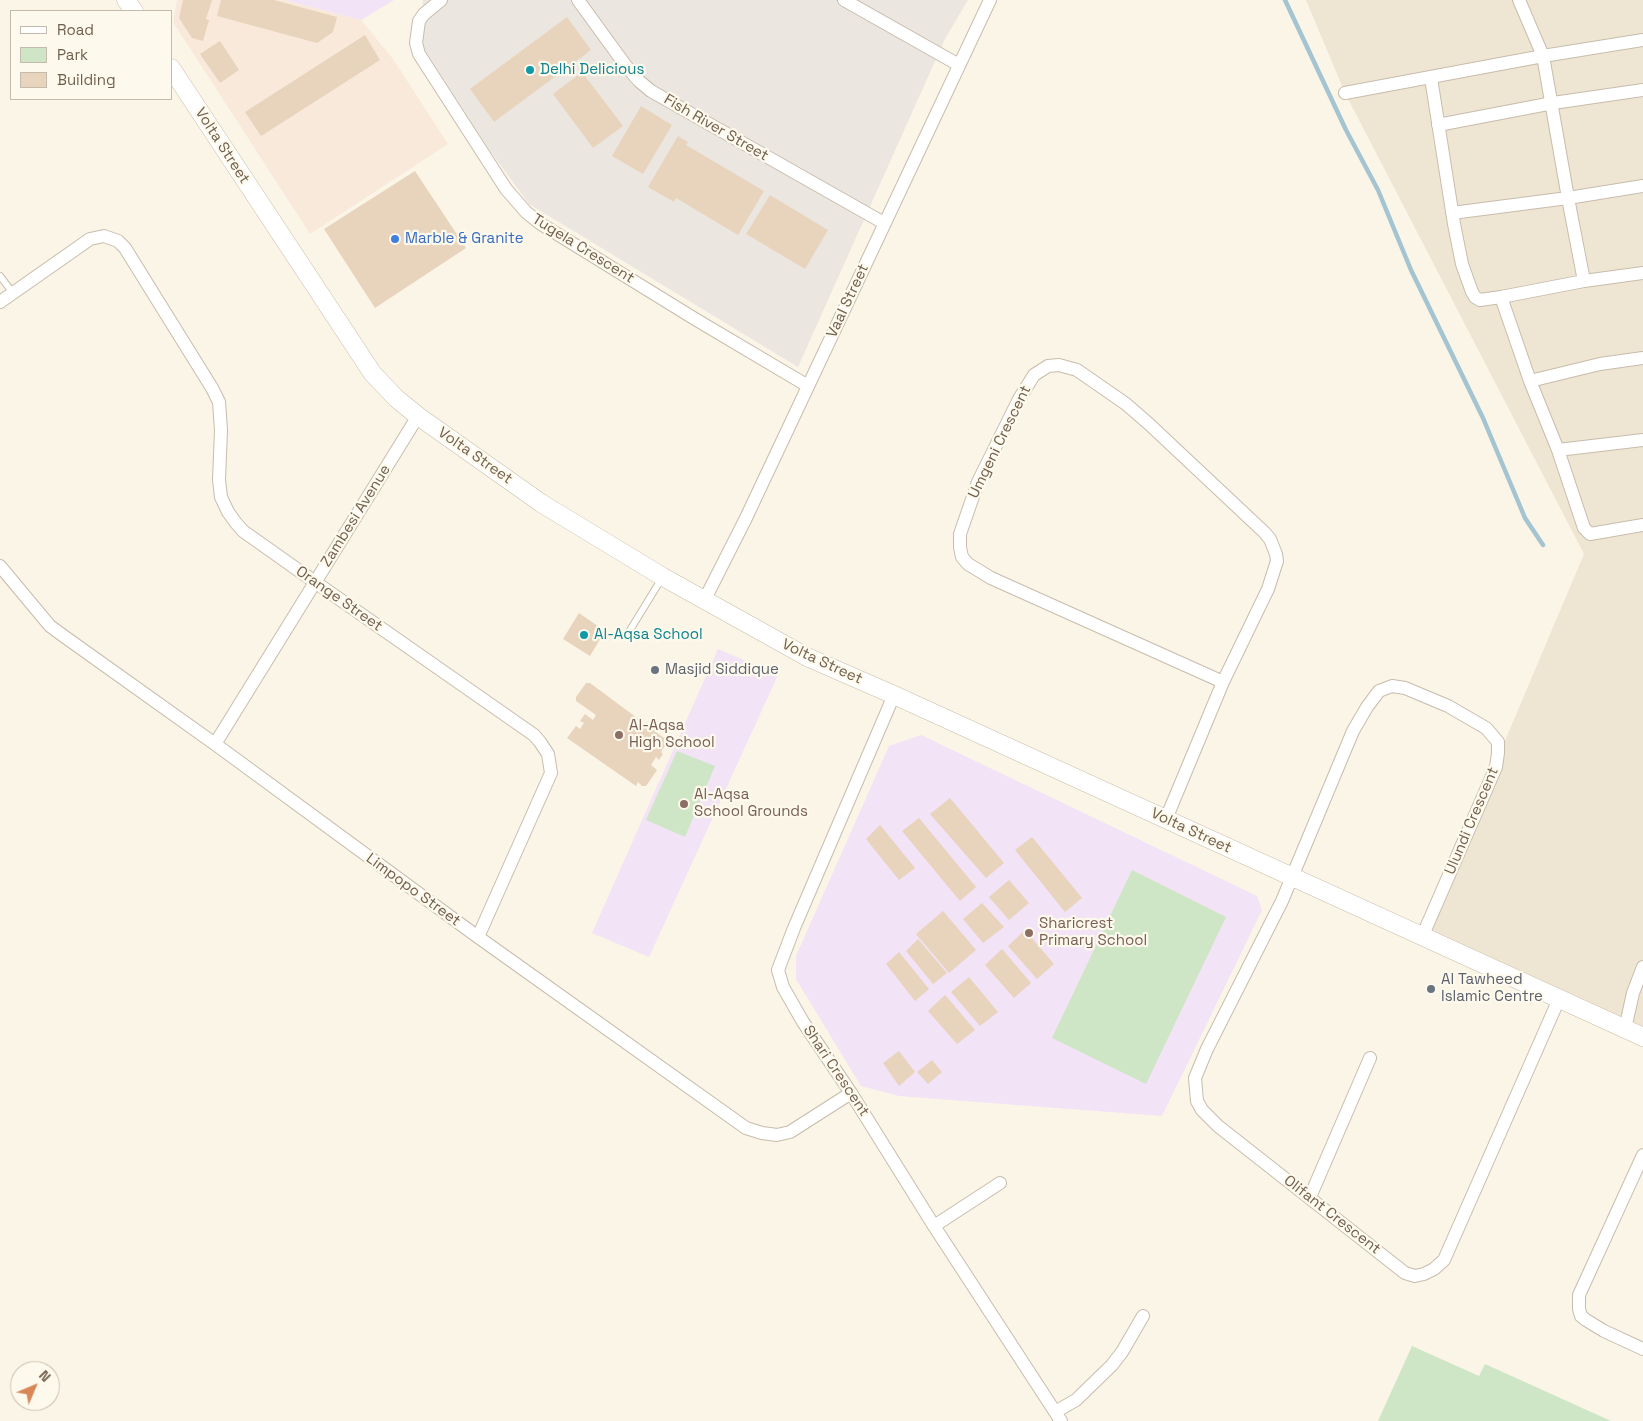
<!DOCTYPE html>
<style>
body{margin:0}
#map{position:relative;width:1643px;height:1421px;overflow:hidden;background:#faf5e6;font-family:"Space Grotesk",sans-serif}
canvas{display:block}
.legend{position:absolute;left:10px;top:10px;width:162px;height:90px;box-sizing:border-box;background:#fdf9ec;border:1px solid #c5bbad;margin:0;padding:6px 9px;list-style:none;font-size:15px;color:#715f4e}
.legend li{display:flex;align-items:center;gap:10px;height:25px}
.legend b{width:25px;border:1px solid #c5bbad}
.north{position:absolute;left:10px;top:1361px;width:50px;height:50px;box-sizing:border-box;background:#fdf9ec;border:1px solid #c5bbad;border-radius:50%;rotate:45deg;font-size:14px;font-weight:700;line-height:20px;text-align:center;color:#715f4e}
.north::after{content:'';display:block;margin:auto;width:18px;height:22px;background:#d88758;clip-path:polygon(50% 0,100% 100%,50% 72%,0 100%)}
</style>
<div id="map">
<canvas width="1643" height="1421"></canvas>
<ul class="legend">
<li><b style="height:6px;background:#fff"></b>Road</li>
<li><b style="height:14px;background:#cfe6c6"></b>Park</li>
<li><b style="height:14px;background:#e8d4bc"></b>Building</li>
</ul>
<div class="north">N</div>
</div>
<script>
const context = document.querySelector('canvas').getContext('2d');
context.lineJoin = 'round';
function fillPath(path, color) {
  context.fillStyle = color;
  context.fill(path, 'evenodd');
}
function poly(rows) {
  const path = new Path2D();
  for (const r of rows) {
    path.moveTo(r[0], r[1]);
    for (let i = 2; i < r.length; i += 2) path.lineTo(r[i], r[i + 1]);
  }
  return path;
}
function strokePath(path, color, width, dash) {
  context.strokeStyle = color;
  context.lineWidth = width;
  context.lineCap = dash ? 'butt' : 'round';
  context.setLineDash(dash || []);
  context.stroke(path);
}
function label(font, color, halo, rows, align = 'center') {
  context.font = font + ' "Space Grotesk",sans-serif';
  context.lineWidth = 4.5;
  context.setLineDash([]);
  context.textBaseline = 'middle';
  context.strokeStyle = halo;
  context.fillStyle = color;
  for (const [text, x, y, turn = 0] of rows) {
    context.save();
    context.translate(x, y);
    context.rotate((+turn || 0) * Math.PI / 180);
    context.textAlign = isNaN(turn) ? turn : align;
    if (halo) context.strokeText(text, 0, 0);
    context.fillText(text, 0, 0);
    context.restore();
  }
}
const residential = poly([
 [1306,0,1643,0,1643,1035,1422,937,1584,554,1345,93]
]);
const commercial = poly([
 [177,0,285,0,361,20,393,59,448,144,310,234,173,22]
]);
const industrial = poly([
 [423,0,968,0,945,39,798,367,529,204,488,148,423,47]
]);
const education = poly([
 [285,0,394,0,361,20],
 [718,649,778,675,649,957,592,933],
 [921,735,1257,896,1262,910,1162,1116,899,1096,861,1086,796,979,796,956,889,746]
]);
const green = poly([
 [677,751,715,766,685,837,646,820],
 [1132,870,1226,917,1146,1084,1052,1038],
 [1412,1346,1479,1376,1485,1364,1611,1421,1378,1421]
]);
const stream = poly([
 [1285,0,1346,130,1378,190,1411,270,1483,418,1525,518,1543,545]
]);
const building = poly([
 [183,0,212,0,206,19,209,20,203,41,192,38,179,18],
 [221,0,274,0,337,17,333,32,317,43,217,16],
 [567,17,591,50,494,122,470,89],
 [365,35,380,60,261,136,245,112],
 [220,41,239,70,220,83,200,54],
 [582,72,623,126,593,148,553,94],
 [641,106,672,125,643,174,612,156],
 [678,136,688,142,686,145,764,191,738,235,676,198,674,202,648,187],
 [415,171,466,248,375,308,324,229],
 [770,195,828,230,805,269,746,234],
 [579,613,605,631,590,656,563,639],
 [586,683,590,683,668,741,661,752,663,754,659,760,656,757,651,765,657,770,646,786,642,786,638,782,636,786,567,738,576,726,580,729,584,723,580,721,585,714,593,720,596,715,576,701,576,697],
 [950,798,1004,863,986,878,930,814],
 [919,818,976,887,960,901,902,831],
 [880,825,915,868,899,880,866,839],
 [1032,837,1082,898,1065,912,1015,850],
 [1009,880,1029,903,1009,920,989,897],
 [982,903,1004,927,983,943,963,919],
 [943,911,976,950,949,973,916,934],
 [1025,930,1054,964,1037,979,1008,946],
 [918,939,947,973,933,984,906,951],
 [1002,949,1031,983,1014,998,985,965],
 [899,952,929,989,915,1001,886,964],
 [969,977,998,1012,980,1026,951,992],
 [945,995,975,1030,957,1044,928,1011],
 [899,1051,915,1072,899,1086,883,1063],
 [932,1060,942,1072,928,1084,917,1072]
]);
const lane = poly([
 [0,276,13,293],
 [627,635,662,578]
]);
const street = poly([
 [441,0,424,14,419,21,416,43,419,54,506,189,526,212,541,224,695,319,808,386],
 [578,0,626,66,639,81,651,91,884,223],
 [844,0,959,65],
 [1519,0,1543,56,1568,198,1584,281],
 [1431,78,1454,224,1462,264,1472,292,1475,297,1480,300,1501,297,1530,381,1558,450,1584,528,1590,534,1643,525],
 [1345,93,1543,56,1643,40],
 [1438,125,1553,103,1643,90],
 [1452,213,1568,198,1643,186],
 [1501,297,1584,281,1643,273],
 [0,302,90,239,104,236,118,241,125,248,212,388,219,402,221,430,219,480,221,497,228,512,236,523,243,531,315,582,534,735,540,742,548,754,551,773,478,937],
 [1530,381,1600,364,1643,358],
 [1558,450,1643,440],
 [0,566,50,626,65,637,215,744,478,937,746,1128,762,1133,777,1135,790,1132,851,1093],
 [704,601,746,518,990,0],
 [894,695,794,928,778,970,783,987,803,1022,851,1093,934,1226,1061,1421],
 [215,744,418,416],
 [1166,819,1223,682,1268,589,1277,561,1276,554,1270,539,1264,532,1149,424,1126,404,1077,370,1059,365,1048,366,1034,375,1019,399,978,482,960,534,960,547,962,557,968,564,991,578,1223,682],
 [1422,937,1496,767,1498,753,1498,742,1486,728,1448,706,1405,688,1392,686,1379,691,1367,707,1353,731,1282,901,1207,1049,1195,1078,1197,1101,1202,1110,1218,1126,1405,1273,1415,1276,1424,1274,1434,1269,1444,1260,1559,999],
 [1625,1029,1633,993,1643,967],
 [1643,1155,1579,1295,1579,1309,1581,1316,1586,1320,1604,1331,1643,1349],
 [1310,1197,1370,1058],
 [934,1226,1000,1183],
 [1055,1412,1076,1400,1112,1365,1122,1352,1143,1316]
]);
const secondary = poly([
 [126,0,134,11],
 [171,68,373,374,397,399,418,416,541,503,663,577,807,657,894,695,1643,1037]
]);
const markers = [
 [530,70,5,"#0f9aa8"],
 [395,239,5,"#3f7fe0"],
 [584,635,5,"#0f9aa8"],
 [655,670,5,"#6b7280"],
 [619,735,5,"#8d6e63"],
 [684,804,5,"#8d6e63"],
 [1029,933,5,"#8d6e63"],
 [1431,989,5,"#6b7280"]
];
const cultureNames = [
 ["Delhi Delicious",540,70],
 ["Al-Aqsa School",594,635]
];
const streetNames = [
 ["Fish River Street",716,128,30],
 ["Volta Street",222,146,57],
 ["Tugela Crescent",583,249,32],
 ["Vaal Street",848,301,-65],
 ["Umgeni Crescent",1000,442,-64],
 ["Volta Street",475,456,35],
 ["Zambesi Avenue",356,516,-58],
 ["Orange Street",339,599,35],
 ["Volta Street",822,662,25],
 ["Ulundi Crescent",1472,821,-67],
 ["Volta Street",1191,831,25],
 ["Limpopo Street",413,890,36],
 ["Shari Crescent",836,1071,56],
 ["Olifant Crescent",1332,1215,38]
];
const shopNames = [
 ["Marble & Granite",405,239]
];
const worshipNames = [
 ["Masjid Siddique",665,670],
 ["Al Tawheed",1441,980],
 ["Islamic Centre",1441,997]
];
const educationNames = [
 ["Al-Aqsa",629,726],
 ["High School",629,743],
 ["Al-Aqsa",694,795],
 ["School Grounds",694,812],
 ["Sharicrest",1039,924],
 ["Primary School",1039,941]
];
fillPath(residential, '#eee5d3');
fillPath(commercial, '#f9e9db');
fillPath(industrial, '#ebe7e0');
fillPath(education, '#f2e3f6');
fillPath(green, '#cfe6c6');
strokePath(stream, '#a4c4d2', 4.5);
fillPath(building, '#e8d4bc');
strokePath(lane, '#c8bcac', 8);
strokePath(street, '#c8bcac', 14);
strokePath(secondary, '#cbbda9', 19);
strokePath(lane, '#fff', 6);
strokePath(street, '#fff', 12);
strokePath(secondary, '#fff', 18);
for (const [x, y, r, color] of markers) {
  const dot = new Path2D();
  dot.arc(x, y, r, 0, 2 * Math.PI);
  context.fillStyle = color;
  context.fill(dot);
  strokePath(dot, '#fdf9ec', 2);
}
label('15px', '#0d838f', '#fdf9ec', cultureNames, 'left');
label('15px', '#715f4e', '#fdf9ec', streetNames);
label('15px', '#366cbe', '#fdf9ec', shopNames, 'left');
label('15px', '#5b616d', '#fdf9ec', worshipNames, 'left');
label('15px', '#785e54', '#fdf9ec', educationNames, 'left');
</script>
